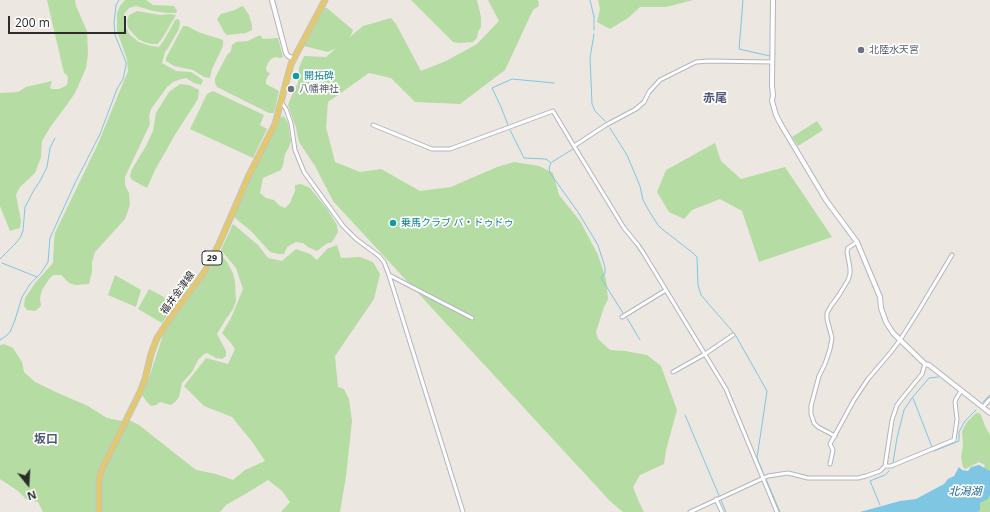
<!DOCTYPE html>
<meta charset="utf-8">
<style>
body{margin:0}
#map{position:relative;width:990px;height:512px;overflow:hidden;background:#ece7e0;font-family:"Open Sans",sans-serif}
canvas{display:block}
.north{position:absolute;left:8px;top:464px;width:40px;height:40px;-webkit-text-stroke:3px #fff;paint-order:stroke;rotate:162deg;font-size:11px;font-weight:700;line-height:16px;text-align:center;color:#2c2c2c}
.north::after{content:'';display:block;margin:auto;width:14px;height:18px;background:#2c2c2c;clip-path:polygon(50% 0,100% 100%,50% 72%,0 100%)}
.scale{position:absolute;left:8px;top:16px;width:118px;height:18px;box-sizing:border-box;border:2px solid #2c2c2c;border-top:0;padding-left:5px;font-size:12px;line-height:14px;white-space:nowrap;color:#2c2c2c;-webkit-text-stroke:3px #fff;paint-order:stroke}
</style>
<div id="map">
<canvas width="990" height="512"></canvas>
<div class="north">N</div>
<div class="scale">200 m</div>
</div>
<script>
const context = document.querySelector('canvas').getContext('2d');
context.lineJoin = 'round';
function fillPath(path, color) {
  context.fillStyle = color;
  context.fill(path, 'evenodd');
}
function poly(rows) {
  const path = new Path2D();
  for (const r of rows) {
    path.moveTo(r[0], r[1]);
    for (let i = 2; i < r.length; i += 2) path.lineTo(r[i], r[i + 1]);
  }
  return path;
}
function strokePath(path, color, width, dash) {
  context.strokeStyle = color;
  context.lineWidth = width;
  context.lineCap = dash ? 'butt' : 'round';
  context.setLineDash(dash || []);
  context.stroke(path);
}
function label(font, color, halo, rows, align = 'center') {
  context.font = font + ' "Open Sans","Noto Sans JP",sans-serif';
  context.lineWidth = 3.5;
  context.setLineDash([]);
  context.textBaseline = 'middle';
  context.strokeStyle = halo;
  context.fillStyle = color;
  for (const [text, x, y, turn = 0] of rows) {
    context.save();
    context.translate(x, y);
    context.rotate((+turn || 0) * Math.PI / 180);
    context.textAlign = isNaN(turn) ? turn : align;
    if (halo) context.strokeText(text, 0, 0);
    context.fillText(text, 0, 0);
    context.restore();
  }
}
const green = poly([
 [47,0,75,0,76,6,87,31,88,54,86,68,75,93,66,106,51,126,42,141,41,157,35,173,20,187,16,195,21,221,20,228,10,231,0,206,0,93,18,92,26,87,52,81,50,88,52,89,59,89,67,85,68,78,67,75,64,73],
 [125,0,146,0,153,5,174,6,177,11,176,13,168,13,153,11,136,6,129,8,124,14,125,26,130,35,139,42,151,46,159,47,164,40,172,26,175,20,178,19,180,21,179,29,168,48,165,52,162,63,176,71,191,72,203,80,201,85,194,83,186,78,178,80,173,82,167,87,151,109,149,117,150,124,125,177,125,185,129,193,130,205,125,219,95,252,92,262,92,272,89,284,76,285,69,283,61,275,53,275,49,279,42,290,40,298,41,306,35,311,27,310,24,306,25,298,35,283,53,263,54,242,55,233,97,146,128,71,127,59,117,31,117,13,120,6],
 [411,0,477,0,481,17,481,27,478,32,477,38,473,42,459,43,453,42],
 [488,0,538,0,539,6,533,10,505,70,460,104,415,102,391,78,369,73,328,102,326,127,335,162,360,172,381,169,420,191,451,187,497,167,514,162,539,166,553,173,559,195,580,221,598,255,606,279,608,299,604,307,596,332,598,339,610,350,625,351,647,355,661,366,677,410,666,450,664,464,640,475,633,487,639,502,644,512,623,512,610,501,333,201,315,166,299,142,296,128,288,105,294,90,298,83,299,68,304,56,326,57,336,48,328,52,304,46,324,8,327,8,353,30,350,37,363,26,391,18,396,24,421,71,446,61,477,44,499,21],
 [598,0,693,0,666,7,640,7,628,18,610,29,597,22,600,9],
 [243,6,249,15,252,25,252,30,246,33,227,35,224,32,217,19,221,14,235,10,240,7],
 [137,11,160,15,170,14,176,15,163,37,158,44,151,44,144,42,138,39,128,28,127,21,129,15],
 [183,26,187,26,198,32,223,40,223,46,212,69,210,78,204,77,193,70,174,66,166,61,166,58],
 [260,35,263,39,278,38,283,57,281,58,275,57,271,59,268,63,266,68,267,72,270,73,266,80,266,84,279,91,274,113,269,113,217,87,215,83,215,78,227,55,231,51,232,45,236,42,248,41],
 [180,84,189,85,199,90,198,99,176,133,155,170,147,188,132,180,130,176,132,169,146,146,153,131,156,113,169,92],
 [213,91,264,115,260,125,267,129,253,158,190,129,207,94],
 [283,116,285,118,288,123,291,141,289,147,285,154,283,165,281,170,263,178,260,193,266,198,274,200,280,206,285,208,290,203,295,191,295,185,301,184,310,188,327,209,337,225,338,232,332,242,326,244,317,251,308,247,303,243,296,242,287,247,284,254,279,254,270,252,252,232,234,217,253,172,266,148,278,124,280,118],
 [817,121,823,130,798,146,792,137],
 [715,143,721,161,741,179,785,167,832,237,759,262,742,211,720,199,692,210,684,219,669,212,657,192,666,170],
 [233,224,258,245,268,258,282,261,296,249,310,254,317,260,327,249,337,245,341,258,360,257,373,262,380,274,374,299,335,356,338,387,344,389,349,399,352,421,346,476,340,512,281,512,290,502,282,491,268,480,247,493,226,505,220,512,43,512,38,502,26,499,18,491,0,479,0,345,4,344,13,348,22,362,24,372,35,382,58,393,88,406,107,418,122,421,131,421,139,425,196,470,216,474,233,480,245,470,265,461,253,443,232,417,204,406,184,386,206,358,228,364,235,349,231,343,222,333,231,318,243,289,236,268,221,250],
 [218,254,222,256,227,262,233,273,235,282,236,301,233,309,226,319,217,334,226,351,226,356,222,359,216,358,207,353,204,354,198,360,192,372,182,383,179,397,175,402,171,405,160,402,156,405,151,406,147,402,142,395,149,378,163,335,174,317,209,271],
 [115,275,141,290,136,307,108,295],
 [149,289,175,303,162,323,138,309],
 [976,413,979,413,981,415,985,426,990,435,990,512,965,512,985,465,979,462,965,469,963,467,961,457,963,445,962,431,967,422]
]);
const water = poly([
 [979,465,990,471,990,495,988,499,980,503,980,510,977,512,860,512,900,501,916,499,944,484,948,479,954,476,959,467,962,470,968,471,971,467]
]);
const stream = poly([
 [590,0,594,17,594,30],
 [743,0,739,49,770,56,771,43],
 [594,34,590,58,592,104,595,111,605,121],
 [508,125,501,107,492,88,512,79,554,83],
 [610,128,627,155,640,186,643,200,649,211,658,225,662,229,693,253,697,257,698,285,701,295,733,332],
 [510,130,524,158,546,159,551,163,549,168,550,173,578,212,598,245,605,267,605,273,601,278,623,313],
 [552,162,573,149],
 [0,259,15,244,20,238,23,231,25,207,34,190,40,181,47,167,50,148,55,138],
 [2,263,37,277],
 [627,318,640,340],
 [736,336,767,391,757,458,763,472],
 [0,340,6,336,10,332,15,320,22,297,30,284,41,273,48,262,50,238,75,183,100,134,117,89,123,79,126,65,126,62,115,35,114,23,116,5,119,0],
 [913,398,932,447],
 [983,402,990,395],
 [685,415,726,512],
 [934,451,959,441,959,432,965,421,976,410],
 [893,463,897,438,904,410,912,398,929,378,938,377],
 [766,479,780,512],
 [880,505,870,481,885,475,889,471]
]);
const minor = poly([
 [281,102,286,109,291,123,295,150,304,172,343,226,356,239,379,256,384,262,389,275,463,512],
 [373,125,432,149,450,149,553,111,574,146,624,228,638,245,644,254,726,389,777,512],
 [574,146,606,125,636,109,644,102,649,92,660,80,696,62,709,61,772,62],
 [389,275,472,318],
 [622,317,666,290],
 [673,372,705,354,733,335],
 [983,407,990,399],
 [835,436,818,427,814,423,811,414,811,406,819,376,825,364,830,349,832,338,827,319,827,313,831,306,839,295,848,280,850,274,850,268,847,252,848,248,857,242],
 [830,464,833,450,830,444,854,400,868,379,891,352,900,340,919,310,952,255],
 [885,466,891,466,954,440,957,419,955,402,956,399,961,391],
 [716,499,722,512],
 [690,512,768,476,788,473,808,478,858,478,866,476,880,471,885,466,892,420,897,405,904,396,922,374,925,364]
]);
const tertiary = poly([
 [272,0,286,53,288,56,294,59],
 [773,0,772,86,773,95,772,101,776,115,780,123,826,200,857,242,880,297,881,308,886,322,893,333,925,364,929,365,990,413]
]);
const primary = poly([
 [99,512,99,482,101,471,140,392,145,379,151,354,157,338,173,314,205,271,219,244,249,175,275,124,291,64,325,0]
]);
const markers = [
 [861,50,4,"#6b7280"],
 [296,76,4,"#0f9aa8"],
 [291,89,4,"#6b7280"],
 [393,223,4,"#0f9aa8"]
];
const shields = [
 [212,258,20]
];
const shieldNames = [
 ["29",212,258]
];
const worshipNames = [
 ["北陸水天宮",869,50],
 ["八幡神社",299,89]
];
const cultureNames = [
 ["開拓碑",304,76],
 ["乗馬クラブ パ・ドゥドゥ",401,223]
];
const streetNames = [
 ["福井金津線",178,293,-54]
];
const waterNames = [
 ["北潟湖",965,492]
];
const quarterNames = [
 ["赤尾",715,99],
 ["坂口",46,440]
];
fillPath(green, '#b5dca2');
fillPath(water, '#7fc6e2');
strokePath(stream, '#7fc6e2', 1);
strokePath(minor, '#b3b5be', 5);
strokePath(tertiary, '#b3b5be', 6);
strokePath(primary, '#c4c4c4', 7);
strokePath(minor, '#fff', 3);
strokePath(tertiary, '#fff', 4);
strokePath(primary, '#e2c96f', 5);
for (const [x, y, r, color] of markers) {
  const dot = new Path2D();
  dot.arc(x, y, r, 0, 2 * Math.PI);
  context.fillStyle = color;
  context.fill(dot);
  strokePath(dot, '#fff', 1.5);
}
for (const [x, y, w] of shields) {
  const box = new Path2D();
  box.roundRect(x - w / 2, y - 7, w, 14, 3);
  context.fillStyle = '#fff';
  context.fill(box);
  strokePath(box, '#2c2c2c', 1);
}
label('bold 9px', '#2c2c2c', null, shieldNames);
label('10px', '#5b616d', '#fff', worshipNames, 'left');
label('10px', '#0d838f', '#fff', cultureNames, 'left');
label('10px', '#2c2c2c', '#fff', streetNames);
label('italic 11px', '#1d668f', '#fff', waterNames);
label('bold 12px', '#515778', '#fff', quarterNames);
</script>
